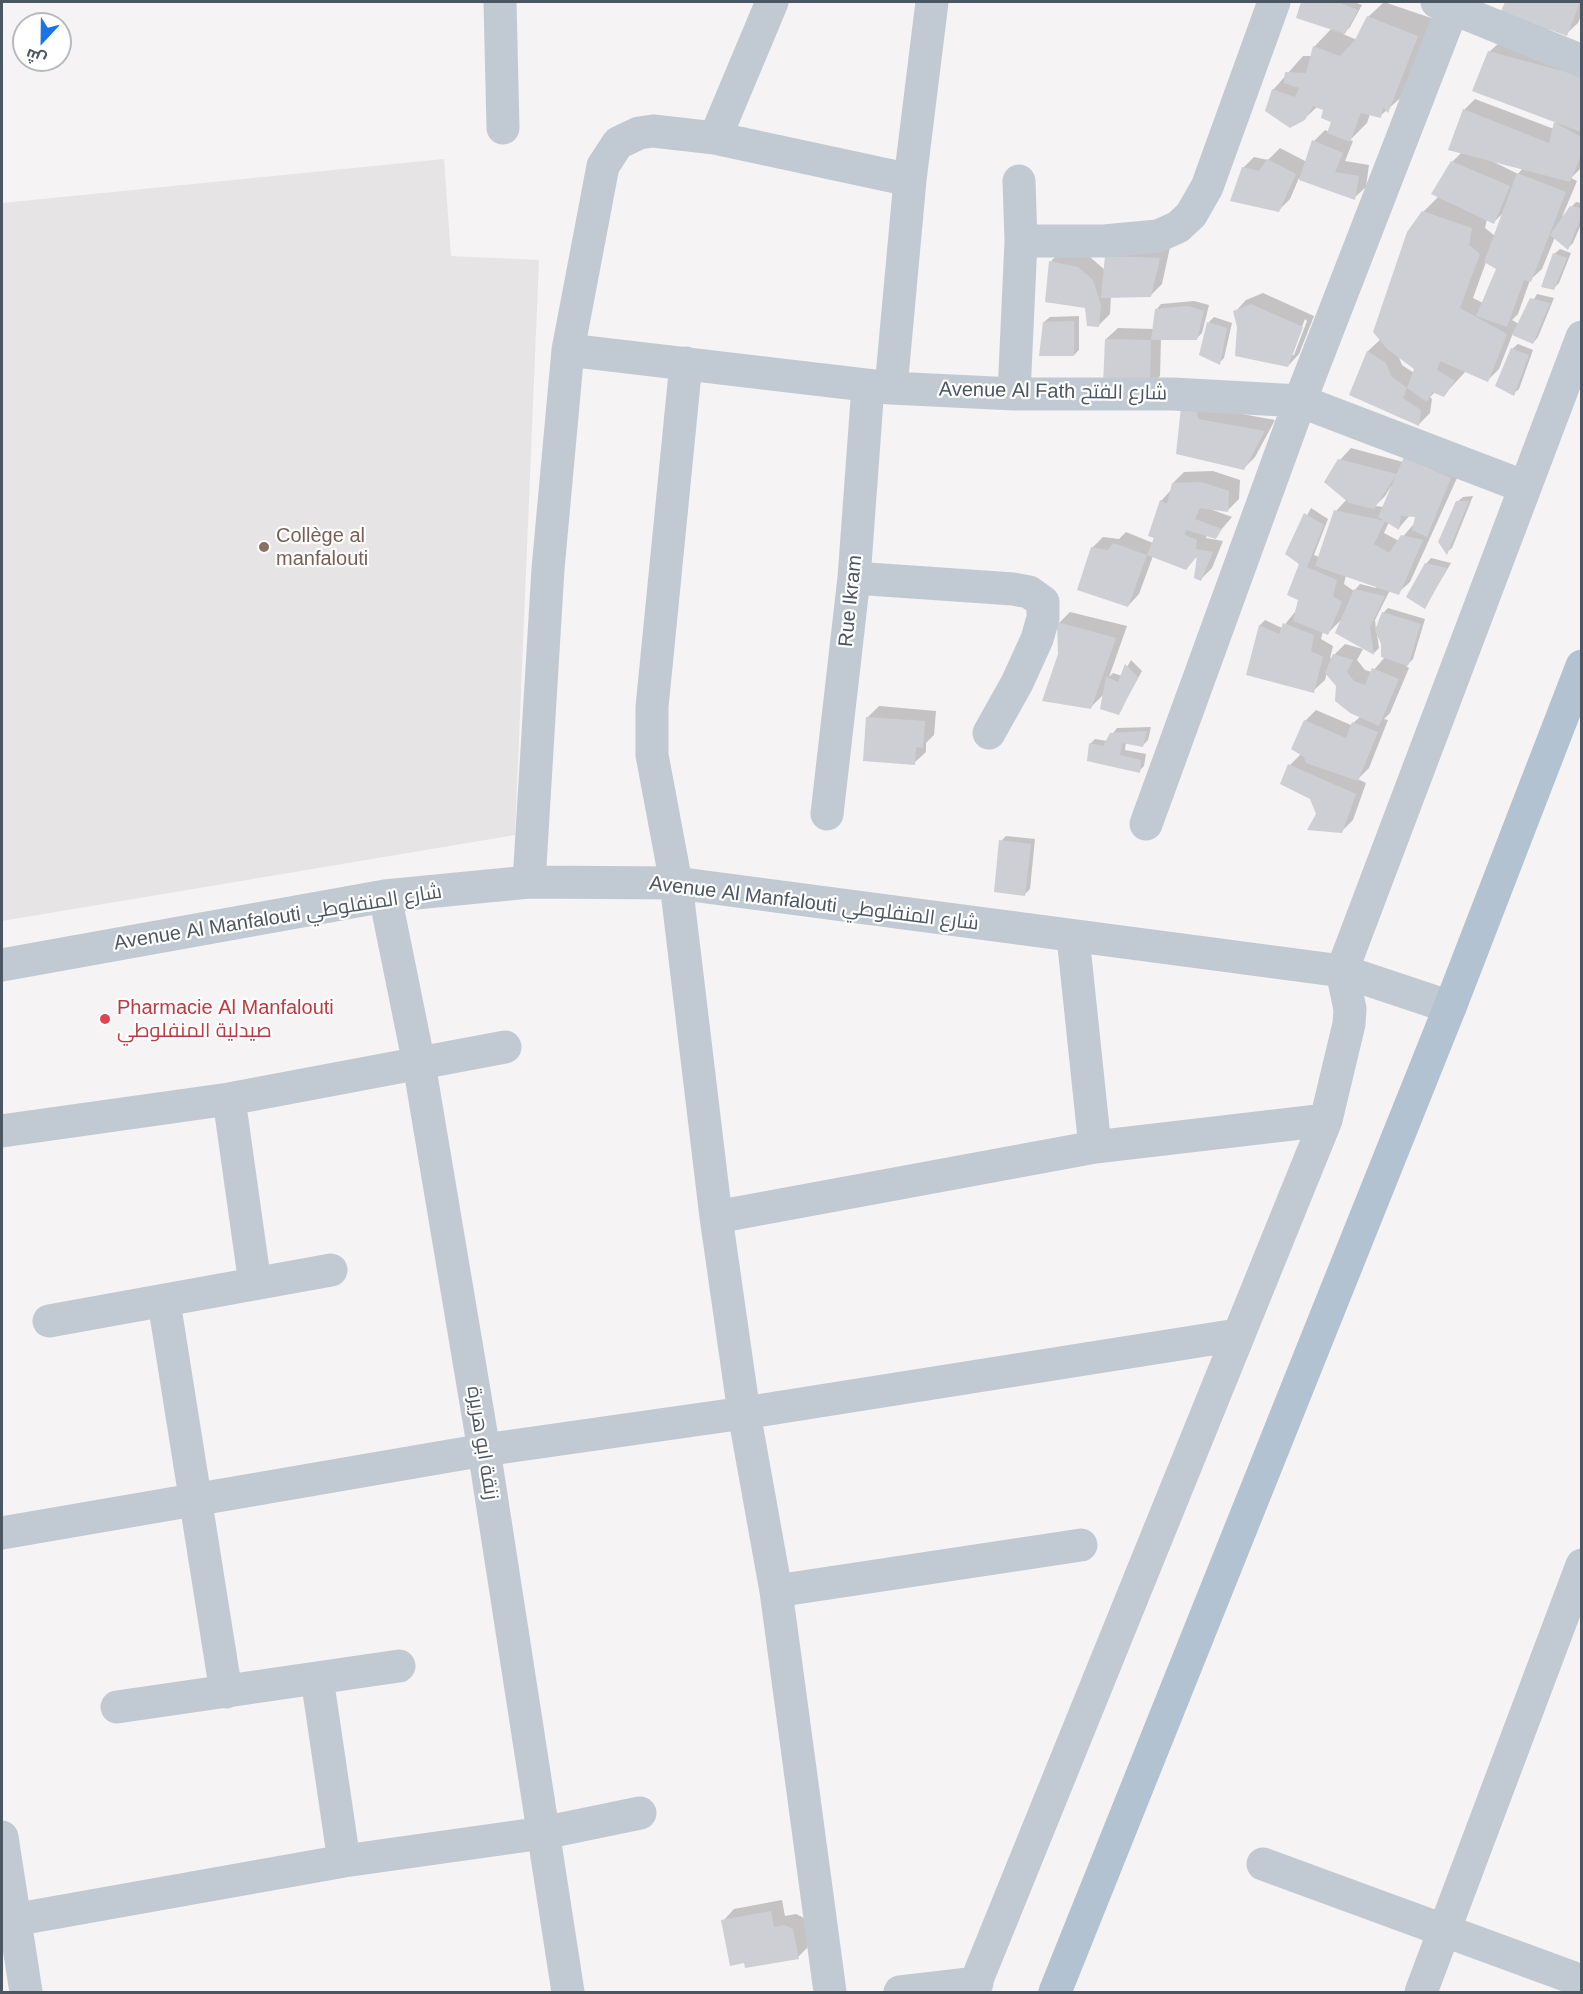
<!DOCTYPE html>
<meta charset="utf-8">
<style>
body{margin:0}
#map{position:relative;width:1583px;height:1994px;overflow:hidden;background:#f5f3f3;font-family:Helvetica,Cairo,sans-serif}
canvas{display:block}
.frame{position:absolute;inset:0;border:3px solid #4a5661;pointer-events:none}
.north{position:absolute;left:12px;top:12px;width:60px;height:60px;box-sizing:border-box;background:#fff;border:2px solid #b7bbc0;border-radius:50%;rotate:202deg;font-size:16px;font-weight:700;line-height:24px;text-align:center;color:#4a5661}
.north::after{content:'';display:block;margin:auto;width:21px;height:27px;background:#1a73e8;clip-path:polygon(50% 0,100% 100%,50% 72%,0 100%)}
</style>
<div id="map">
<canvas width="1583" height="1994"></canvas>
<div class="frame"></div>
<div class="north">ش</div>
</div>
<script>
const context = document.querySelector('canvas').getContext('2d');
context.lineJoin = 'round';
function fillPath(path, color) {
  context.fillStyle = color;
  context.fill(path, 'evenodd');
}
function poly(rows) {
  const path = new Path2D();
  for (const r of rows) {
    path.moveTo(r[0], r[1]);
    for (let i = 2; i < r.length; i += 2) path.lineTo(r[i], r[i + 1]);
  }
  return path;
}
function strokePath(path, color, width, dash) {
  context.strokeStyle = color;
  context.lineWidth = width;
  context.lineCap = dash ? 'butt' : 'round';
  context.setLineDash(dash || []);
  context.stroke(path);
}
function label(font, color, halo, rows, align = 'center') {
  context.font = font + ' Helvetica,Cairo,sans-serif';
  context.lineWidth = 4.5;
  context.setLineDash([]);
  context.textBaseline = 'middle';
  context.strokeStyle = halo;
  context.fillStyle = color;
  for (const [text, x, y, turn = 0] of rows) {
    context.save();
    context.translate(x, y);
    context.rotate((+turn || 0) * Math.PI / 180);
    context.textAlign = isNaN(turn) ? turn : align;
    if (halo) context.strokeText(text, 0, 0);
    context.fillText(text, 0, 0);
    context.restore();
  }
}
const education = poly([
 [444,159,451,256,539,260,515,835,2,921,2,203]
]);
const shadow = poly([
 [1303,2,1354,2,1362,5,1350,27,1343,34,1357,40,1368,17,1384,2,1434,19,1405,94,1380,116,1370,114,1367,123,1350,140,1353,141,1345,161,1369,165,1366,187,1354,198,1299,178,1290,199,1278,211,1243,168,1254,157,1268,160,1280,148,1307,162,1314,141,1325,130,1329,132,1333,121,1324,110,1317,107,1304,119,1273,90,1303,56,1312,56,1314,47,1332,28,1298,17],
 [1507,2,1582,2,1582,13,1578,23,1566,34,1550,28,1546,32,1503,10],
 [1501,41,1582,62,1582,167,1571,178,1577,181,1562,217,1576,202,1582,203,1582,222,1573,243,1568,248,1555,237,1542,269,1530,280,1518,314,1512,320,1519,324,1537,294,1554,298,1538,337,1533,343,1513,333,1499,369,1488,380,1466,371,1443,396,1435,392,1430,397,1432,399,1430,413,1419,424,1351,394,1368,351,1381,339,1423,212,1439,196,1452,162,1462,152,1464,110,1475,99,1554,129,1556,121,1489,52],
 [1486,158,1523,168,1518,174],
 [1504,212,1495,236,1485,228,1487,219,1494,222],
 [1486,262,1498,268,1483,303,1473,298],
 [1398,355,1416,368,1414,373,1402,365],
 [1170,247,1162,284,1150,296,1111,296,1110,314,1099,325,1051,261,1062,250,1090,257,1105,270,1107,257],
 [1560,249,1571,253,1559,283,1554,288,1554,254],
 [1263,293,1314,316,1299,354,1288,366,1239,326,1235,312,1246,300],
 [1305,319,1307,321,1294,355,1291,355],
 [1194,301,1209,305,1202,333,1196,339,1161,339,1160,376,1149,387,1106,339,1118,328,1154,329,1156,310,1161,304],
 [1079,316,1079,350,1074,355,1044,322,1050,317],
 [1214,317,1232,323,1224,358,1219,363,1201,355,1209,322],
 [1518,344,1533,350,1519,389,1513,394,1512,349],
 [1182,408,1209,408,1275,420,1255,457,1243,469],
 [1351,448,1403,462,1462,467,1410,582,1398,593,1390,590,1375,620,1376,630,1383,613,1388,608,1425,619,1413,659,1406,666,1409,668,1390,713,1384,719,1388,720,1369,768,1358,779,1366,783,1353,820,1342,831,1317,814,1311,798,1290,765,1301,754,1305,721,1316,710,1351,725,1361,716,1327,672,1325,680,1313,691,1248,674,1260,625,1265,620,1282,628,1295,612,1299,600,1300,565,1287,553,1311,508,1328,519,1314,555,1319,557,1336,511,1347,499,1340,460],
 [1392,485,1384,507,1375,506,1385,496],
 [1410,515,1417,516,1413,525,1399,541,1384,533,1389,522,1399,528],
 [1346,575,1377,586,1376,588,1360,584,1354,591,1344,584],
 [1343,618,1337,632,1374,653,1379,648,1377,634,1382,644,1385,657,1372,672,1365,670,1357,660,1363,649,1345,644,1330,659,1333,646,1321,639,1323,631,1328,633],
 [1213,471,1240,480,1239,499,1228,510,1210,509,1232,517,1215,537,1207,535,1206,538,1223,541,1212,568,1201,579,1199,555,1185,568,1153,556,1139,594,1128,606,1092,548,1103,537,1119,539,1126,532,1153,543,1161,501,1171,490,1173,483,1184,472],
 [1473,496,1452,548,1447,552,1457,502,1463,497],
 [1431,558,1451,563,1425,607,1426,564],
 [1070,612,1127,626,1109,677,1113,673,1122,676,1131,660,1142,671,1119,713,1104,694,1090,708,1059,655,1059,623],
 [879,706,936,711,934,735,926,743,926,752,914,763,868,717],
 [1151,727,1148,740,1142,746,1126,742,1125,750,1146,754,1144,766,1139,771,1090,744,1095,739,1107,741,1117,728],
 [1006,836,1035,839,1030,889,1025,894,1001,841],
 [782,1900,785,1916,796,1914,804,1918,809,1946,798,1957,745,1961,723,1921,734,1909]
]);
const building = poly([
 [1301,2,1337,2,1358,10,1345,34,1296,18],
 [1505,2,1580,2,1567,36,1548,29,1546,34,1525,26,1527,21,1501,11],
 [1367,16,1418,36,1388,113,1383,107,1381,118,1361,113,1350,142,1327,133,1331,122,1321,118,1323,110,1313,106,1305,120,1290,128,1265,111,1272,89,1295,97,1299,88,1284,83,1285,72,1306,73,1313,46,1340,56,1355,40],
 [1488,51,1581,76,1581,132,1472,91],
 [1463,109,1549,143,1554,122,1581,137,1581,155,1570,182,1448,150],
 [1312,140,1343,153,1335,172,1359,176,1355,200,1299,180],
 [1267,159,1296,174,1279,212,1230,201,1242,167,1259,171],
 [1451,161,1510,186,1494,224,1431,194],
 [1517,173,1566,192,1531,282,1524,280,1507,327,1476,316,1496,269,1484,262],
 [1570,206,1581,208,1581,217,1568,250,1550,235],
 [1422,211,1472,228,1469,245,1480,254,1460,308,1507,334,1488,382,1440,361,1437,370,1455,381,1444,397,1432,392,1427,402,1407,388,1414,369,1387,349,1373,332,1407,232],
 [1553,253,1567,258,1554,290,1541,287],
 [1105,256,1160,258,1151,297,1101,298],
 [1049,261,1078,267,1093,280,1101,305,1099,327,1087,326,1085,308,1045,302],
 [1530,298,1550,303,1533,344,1512,335],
 [1251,304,1303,327,1288,367,1235,356,1237,327,1233,311],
 [1188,306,1204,311,1197,340,1151,340,1155,309],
 [1074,321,1074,356,1039,356,1043,322],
 [1207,322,1227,328,1220,365,1199,355],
 [1105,339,1151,340,1150,389,1103,387],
 [1511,348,1529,355,1514,396,1495,386],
 [1367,351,1386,363,1391,376,1407,388,1403,398,1421,410,1419,426,1349,395],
 [1181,407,1197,412,1198,419,1265,431,1244,470,1176,454],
 [1404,457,1451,478,1427,537,1412,530,1415,517,1401,516,1399,530,1378,517],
 [1338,459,1397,474,1374,509,1349,503,1324,482],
 [1201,482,1229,491,1228,512,1200,508,1195,519,1222,529,1216,539,1186,530,1185,535,1197,540,1196,549,1213,552,1201,581,1194,578,1197,556,1186,570,1147,555,1154,538,1148,536,1160,500,1167,504,1172,483],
 [1456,501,1469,501,1447,555,1438,542],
 [1334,510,1385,521,1374,544,1389,553,1401,535,1423,540,1399,595,1315,566],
 [1304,513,1324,525,1307,567,1337,580,1333,596,1342,602,1328,635,1293,621,1298,600,1287,595,1299,564,1285,554],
 [1113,543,1147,555,1128,607,1077,590,1091,547,1108,550],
 [1425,563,1447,568,1425,609,1406,597],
 [1354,589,1385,596,1370,627,1374,655,1335,633],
 [1382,612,1421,624,1408,666,1381,657,1381,644,1375,630],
 [1057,622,1116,638,1091,709,1042,701,1058,654],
 [1283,623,1314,635,1311,651,1323,657,1314,693,1246,675,1259,625,1279,634],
 [1333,654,1353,660,1347,672,1354,681,1365,685,1372,668,1399,679,1379,726,1350,713,1335,701,1336,686,1325,673],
 [1125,664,1138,677,1119,715,1100,709,1106,677,1118,682],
 [866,717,925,721,923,748,916,747,915,765,863,761],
 [1304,720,1346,738,1352,722,1378,732,1358,781,1306,763,1304,757,1291,749],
 [1147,731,1143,747,1122,743,1120,755,1141,760,1140,773,1087,761,1089,743,1103,746,1110,733],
 [1288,764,1356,794,1342,833,1307,830,1316,814,1310,799,1280,784],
 [999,840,1031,844,1025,896,994,892],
 [771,1911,774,1927,784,1925,793,1929,799,1959,745,1968,744,1963,730,1966,721,1920]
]);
const street = poly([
 [500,2,503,128],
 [1437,2,1582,61],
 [715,138,910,180],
 [1021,241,1104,241,1158,236,1178,227,1191,215,1207,187,1274,2],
 [568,350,891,388,1014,394,1173,394,1300,401,1525,487],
 [686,363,652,707,652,755,676,883,716,1217,744,1413,776,1591,830,1992],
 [891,388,910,180,932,2],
 [1014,394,1021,241,1019,181],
 [854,578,1013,589,1029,592,1043,602,1043,618,1037,639,1017,683,989,733],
 [827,814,854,578,868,386],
 [1146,824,1300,401,1455,2],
 [529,882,548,569,568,350,603,166,618,143,639,133,653,131,715,138,772,2],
 [385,896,419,1064,484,1450,568,1992],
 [1073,937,1095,1147],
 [2,965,385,896,529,882,676,883,1342,971,1450,1007],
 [229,1099,255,1284],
 [2,1131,229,1099,505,1047],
 [716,1217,1095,1147,1326,1120],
 [164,1302,226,1692],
 [49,1321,331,1270],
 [2,1533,484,1450,744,1413,1237,1335],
 [776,1591,1081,1545],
 [317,1678,344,1861],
 [117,1707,399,1666],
 [2,1837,26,1992],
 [1263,1864,1582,1981],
 [2,1922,344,1861,543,1833,640,1813],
 [900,1992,977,1983],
 [972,1992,1326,1120,1349,1024,1350,1009,1342,971,1582,337],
 [1421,1992,1582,1565]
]);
const primary = poly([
 [1055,1992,1450,1007,1582,666]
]);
const markers = [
 [264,547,6,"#8d6e63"],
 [105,1019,6,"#e0444e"]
];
const streetNames = [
 ["Avenue Al Fath شارع الفتح",1053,392,1],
 ["Rue Ikram",851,601,-84],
 ["Avenue Al Manfalouti شارع المنفلوطي",814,904,7],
 ["Avenue Al Manfalouti شارع المنفلوطي",278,918,-9],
 ["زنقة ابو هريرة",482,1443,81]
];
const educationNames = [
 ["Collège al",276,536],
 ["manfalouti",276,559]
];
const healthNames = [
 ["Pharmacie Al Manfalouti",117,1008],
 ["صيدلية المنفلوطي",117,1031]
];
fillPath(education, '#e6e4e5');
fillPath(shadow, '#0003');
fillPath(building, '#cdcfd5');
strokePath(street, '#c1cad2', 33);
strokePath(primary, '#b3c2d1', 33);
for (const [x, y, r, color] of markers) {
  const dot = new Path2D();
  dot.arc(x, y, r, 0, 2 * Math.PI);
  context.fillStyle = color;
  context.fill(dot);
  strokePath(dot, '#fff', 2);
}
label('20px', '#4a5661', '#fff', streetNames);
label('20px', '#785e54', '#fff', educationNames, 'left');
label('20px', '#be3a42', '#fff', healthNames, 'left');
</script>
